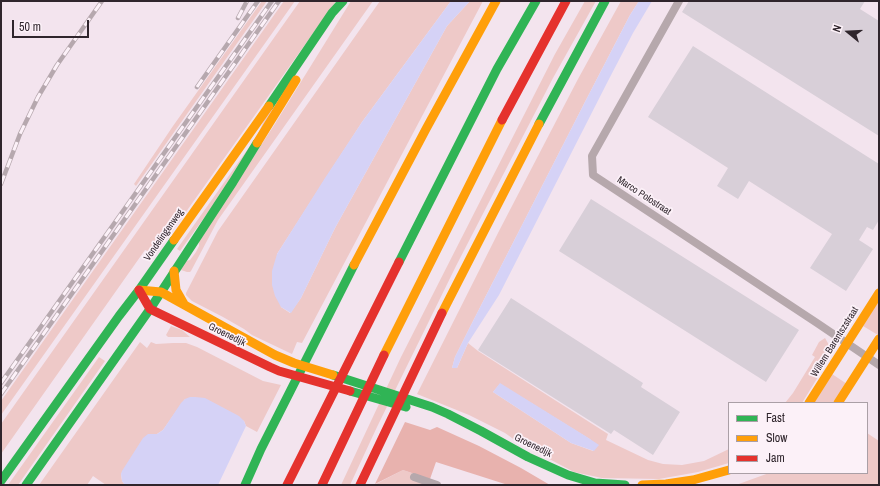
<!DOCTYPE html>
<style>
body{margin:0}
#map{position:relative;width:880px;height:486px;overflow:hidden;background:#f3e4ee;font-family:"Archivo Narrow",sans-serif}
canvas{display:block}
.frame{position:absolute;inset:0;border:2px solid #2f252c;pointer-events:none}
.legend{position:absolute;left:728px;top:402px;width:140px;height:72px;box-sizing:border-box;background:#fcf1f8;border:1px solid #aa9fa6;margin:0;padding:5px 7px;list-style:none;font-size:12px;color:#2f252c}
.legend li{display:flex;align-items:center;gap:8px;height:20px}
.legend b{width:20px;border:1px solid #aa9fa6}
.north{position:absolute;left:828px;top:12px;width:40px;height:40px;-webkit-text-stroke:3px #fcf1f8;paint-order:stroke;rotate:288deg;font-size:11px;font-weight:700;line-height:16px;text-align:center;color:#2f252c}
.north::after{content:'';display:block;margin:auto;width:14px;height:18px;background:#2f252c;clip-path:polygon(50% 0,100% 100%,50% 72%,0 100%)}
.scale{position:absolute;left:12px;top:20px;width:77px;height:18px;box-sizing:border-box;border:2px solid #2f252c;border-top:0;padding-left:5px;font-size:12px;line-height:14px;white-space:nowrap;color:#2f252c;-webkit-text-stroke:3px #fcf1f8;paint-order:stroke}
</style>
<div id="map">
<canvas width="880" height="486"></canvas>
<div class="frame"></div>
<ul class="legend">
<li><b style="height:5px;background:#30b455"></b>Fast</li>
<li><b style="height:5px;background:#ff9f0a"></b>Slow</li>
<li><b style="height:5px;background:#e5322d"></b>Jam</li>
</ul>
<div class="north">N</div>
<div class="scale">50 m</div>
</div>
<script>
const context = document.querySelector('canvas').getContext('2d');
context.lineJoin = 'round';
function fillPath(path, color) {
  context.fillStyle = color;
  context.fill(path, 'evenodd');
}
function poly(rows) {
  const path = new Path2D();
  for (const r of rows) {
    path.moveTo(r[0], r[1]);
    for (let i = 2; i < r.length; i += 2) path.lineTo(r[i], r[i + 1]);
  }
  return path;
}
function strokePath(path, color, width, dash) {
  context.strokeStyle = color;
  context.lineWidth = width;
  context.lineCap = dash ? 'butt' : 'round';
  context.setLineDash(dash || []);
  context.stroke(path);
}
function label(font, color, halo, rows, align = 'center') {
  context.font = font + ' "Archivo Narrow",sans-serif';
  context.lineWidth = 3.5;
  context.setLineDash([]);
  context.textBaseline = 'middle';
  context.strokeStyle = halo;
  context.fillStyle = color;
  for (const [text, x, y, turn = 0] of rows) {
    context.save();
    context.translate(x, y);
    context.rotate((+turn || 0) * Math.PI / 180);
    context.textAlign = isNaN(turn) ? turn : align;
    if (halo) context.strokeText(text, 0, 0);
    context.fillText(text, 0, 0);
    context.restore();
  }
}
const green = poly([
 [262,1,267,1,136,186,134,184,173,126],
 [284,1,295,1,1,415,1,401],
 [300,1,336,1,156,254,145,250,1,454,1,424],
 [351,1,373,1,218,220,191,271,190,272,187,272,181,270,183,262,190,260,196,252,199,246,199,239,273,127],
 [380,1,451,1,362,122,277,254,281,307,290,313,301,298,335,228,447,26,470,1,483,1,302,343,297,342,292,354,252,335,244,329,223,317,192,301,186,295,186,293,218,231],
 [585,1,596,1,553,78,456,266,377,427,350,485,341,485,401,357,555,54],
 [621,1,639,1,630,15,586,100,471,325,455,357,452,368,457,368,468,343,478,351,608,434,606,440,648,460,663,464,682,465,704,461,729,449,729,463,698,472,659,479,602,478,574,472,519,443,505,433,469,415,417,394,499,231,578,79],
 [500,384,591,440,593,451,571,443,493,392],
 [289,81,292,82,257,140,217,200,180,251,177,249,257,136,266,116,264,115],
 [879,300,879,333,878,335,863,326],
 [171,326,182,330,190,337,168,337,166,335],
 [825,338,829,345,830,351,829,359,802,403,785,403,793,393,815,357,812,355,819,342],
 [140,342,147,348,151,342,156,344,173,343,186,343,197,347,263,381,281,385,257,432,246,426,244,421,185,399,163,430,157,434,153,434,121,474,122,481,125,485,106,485,93,476,87,485,39,485],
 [99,357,105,361,18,485,8,485],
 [832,374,847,384,833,403,814,403],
 [867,433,879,441,879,485,736,485,769,473,867,473],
 [403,470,430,479,429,485,374,485]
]);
const forest = poly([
 [405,422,430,430,437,427,479,446,521,468,550,485,508,485,436,462,430,479,403,470,375,484]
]);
const water = poly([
 [451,1,470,1,447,26,335,228,301,298,291,313,281,307,275,296,272,285,272,271,277,254,325,178,362,122],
 [639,1,652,1,633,33,609,79,499,295,468,343,457,368,452,368,455,357,471,325,586,100,630,15],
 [500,383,587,437,599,445,594,451,571,443,493,392],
 [190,397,195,397,205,398,239,416,244,421,246,426,218,485,125,485,122,481,121,474,122,471,143,438,148,434,157,434,163,430,181,403,185,399]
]);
const building = poly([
 [689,1,865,1,860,9,879,21,879,136,682,12],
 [693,46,879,164,879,220,873,230,867,227,859,240,873,249,846,291,810,268,832,234,749,181,738,199,717,186,728,168,648,117],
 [591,199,799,330,766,382,559,251],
 [511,298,643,383,641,387,680,412,653,455,614,430,611,434,478,350]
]);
const street = poly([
 [679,1,592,156,593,175,817,323,879,365],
 [414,477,437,485]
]);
const fast = poly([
 [269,106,332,13,343,1],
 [539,124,605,1],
 [399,262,497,69,536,1],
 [333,375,432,407,448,414,481,431,528,457,568,475,595,483,625,485],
 [350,391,406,407],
 [1,481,119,316,139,290,174,240],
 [26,485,150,309,233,182,257,143],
 [245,485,261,449,354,265]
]);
const slow = poly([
 [257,143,296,80],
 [174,240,269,106],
 [354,265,426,129,496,1],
 [174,271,176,290,184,304],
 [139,290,161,292,275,355,294,363,333,375],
 [442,313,539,124],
 [384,355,502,120],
 [809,403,879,293],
 [838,403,879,339],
 [642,485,666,484,693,480,729,470]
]);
const jam = poly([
 [502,120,566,1],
 [139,290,150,309,270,367,279,371,350,391],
 [287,485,399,262],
 [322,485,384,355],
 [360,485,442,313]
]);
const rail = poly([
 [238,18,247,1],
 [197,87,258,1],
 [1,184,20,134,38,97,57,65,102,1],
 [1,383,272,1],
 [1,394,279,1]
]);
const streetNames = [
 ["Marco Polostraat",644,196,33],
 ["Vondelingenweg",164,235,-55],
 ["Groenedijk",227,335,26],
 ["Willem Barentszstraat",835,342,-58],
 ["Groenedijk",533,446,26]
];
fillPath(green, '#eec9c8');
fillPath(forest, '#e8b2ae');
fillPath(water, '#d5d2f6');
fillPath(building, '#d8cfd8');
strokePath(street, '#b6a8ac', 8);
strokePath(fast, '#30b455', 9);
strokePath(slow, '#ff9f0a', 9);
strokePath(jam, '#e5322d', 9);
strokePath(rail, '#b6a8ae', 4.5);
strokePath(rail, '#fcf1f8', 3, [9]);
label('10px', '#2f252c', '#fcf1f8', streetNames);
</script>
